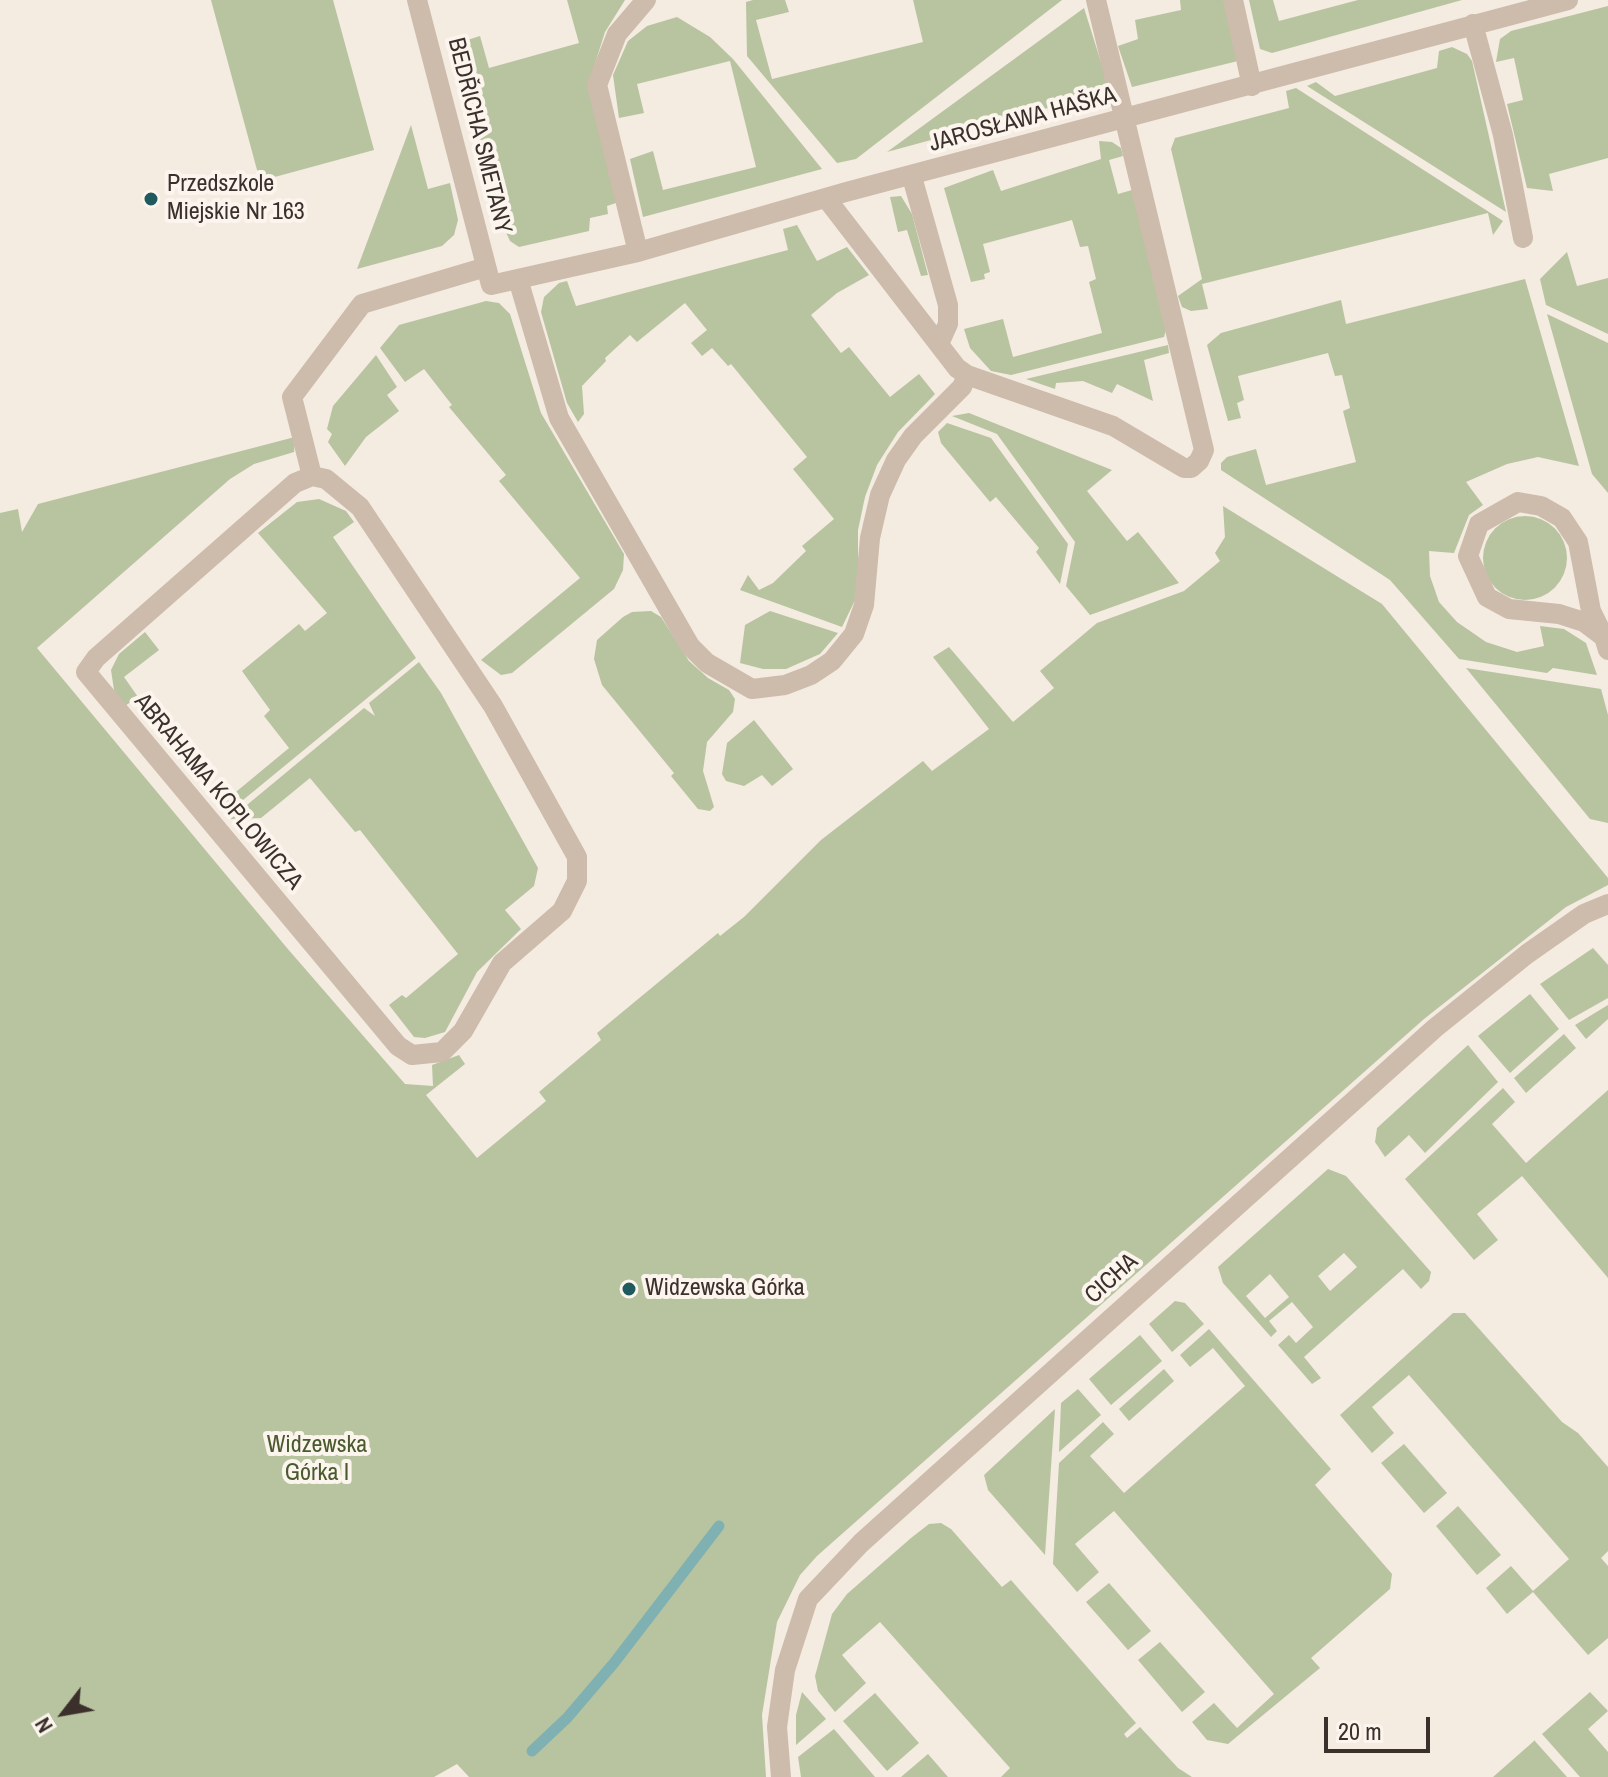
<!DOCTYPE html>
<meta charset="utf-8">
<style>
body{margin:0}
#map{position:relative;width:1608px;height:1777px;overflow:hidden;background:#f4ebe1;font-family:"Archivo Narrow",sans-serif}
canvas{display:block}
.north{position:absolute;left:24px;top:1673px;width:80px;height:80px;-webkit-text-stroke:6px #fbf5ee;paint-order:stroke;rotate:239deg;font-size:22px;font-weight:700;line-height:32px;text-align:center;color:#3b302b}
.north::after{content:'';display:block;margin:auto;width:28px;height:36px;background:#3b302b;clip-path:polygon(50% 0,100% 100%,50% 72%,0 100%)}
.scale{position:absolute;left:1324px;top:1717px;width:106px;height:36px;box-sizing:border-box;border:4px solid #3b302b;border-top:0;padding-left:10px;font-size:24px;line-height:28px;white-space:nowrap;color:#3b302b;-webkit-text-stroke:6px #fbf5ee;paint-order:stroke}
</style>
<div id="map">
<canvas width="1608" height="1777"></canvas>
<div class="north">N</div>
<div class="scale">20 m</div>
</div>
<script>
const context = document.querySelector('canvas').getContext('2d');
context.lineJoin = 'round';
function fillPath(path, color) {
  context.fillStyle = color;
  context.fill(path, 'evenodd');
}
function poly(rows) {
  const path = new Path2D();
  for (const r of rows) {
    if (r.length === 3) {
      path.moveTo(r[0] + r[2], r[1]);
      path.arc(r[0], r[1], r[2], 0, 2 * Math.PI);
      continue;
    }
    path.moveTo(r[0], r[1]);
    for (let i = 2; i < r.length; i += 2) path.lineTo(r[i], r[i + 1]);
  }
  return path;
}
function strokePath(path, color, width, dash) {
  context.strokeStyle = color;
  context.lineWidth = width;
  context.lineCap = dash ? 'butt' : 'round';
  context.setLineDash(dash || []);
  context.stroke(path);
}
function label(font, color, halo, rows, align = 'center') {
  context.font = font + ' "Archivo Narrow",sans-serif';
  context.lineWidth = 8;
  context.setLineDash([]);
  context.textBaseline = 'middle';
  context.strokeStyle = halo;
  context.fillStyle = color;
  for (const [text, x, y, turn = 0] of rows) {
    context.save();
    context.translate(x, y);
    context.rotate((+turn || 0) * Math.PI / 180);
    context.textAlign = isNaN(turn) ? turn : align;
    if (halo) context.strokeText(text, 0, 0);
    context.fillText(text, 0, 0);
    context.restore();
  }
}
const green = poly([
 [211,0,333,0,374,150,260,181],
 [567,0,625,0,605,32,592,73,619,202,607,206,608,214,590,218,589,231,519,247,510,241,496,211,455,44,480,36,489,68,579,43],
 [753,0,785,0,789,12,756,20,772,79,923,42,913,0,1062,0,856,159,837,163,747,56,746,2],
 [1180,0,1225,0,1238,61,1132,87,1118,46,1138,39,1135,20,1181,10],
 [1249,0,1273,0,1279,21,1358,0,1462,0,1272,53,1260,49],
 [1608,6,1608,158,1549,174,1553,191,1527,188,1507,104,1523,100,1514,58,1496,62,1500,39,1511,31],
 [1084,8,1110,91,887,152],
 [677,17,710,37,733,59,822,169,643,217,630,159,653,151,663,190,756,167,730,61,637,84,644,113,619,118,613,75,628,41,647,26],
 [1452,47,1467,54,1472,61,1506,212,1307,86,1316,82,1335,96,1437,68,1439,51],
 [1296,88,1503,221,1493,235,1488,213,1202,284,1208,309,1191,311,1182,307,1178,296,1202,279,1171,149,1175,138,1289,108,1286,91],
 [411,125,428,189,450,183,458,220,454,235,442,246,357,269],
 [1099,141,1112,142,1121,148,1123,156,1109,160,1118,194,1132,190,1166,330,1164,337,1011,375,991,371,970,348,964,329,1003,319,1013,357,1102,333,1089,282,1096,279,1088,246,1080,247,1072,220,983,244,990,272,984,274,985,279,971,282,944,188,993,170,1001,191,1101,159],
 [901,196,912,214,928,275,921,276,907,230,898,232,890,197],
 [797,225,817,261,847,247,869,275,837,293,811,315,841,353,849,347,890,397,919,374,935,394,898,432,877,465,865,497,858,530,858,594,842,627,740,590,748,575,759,590,773,583,806,551,802,546,834,519,793,469,807,457,731,364,728,366,712,348,702,356,691,343,707,330,685,303,637,342,630,335,605,358,606,361,582,386,584,414,578,422,567,403,541,312,544,297,559,283,567,281,576,306,788,250,783,229],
 [1567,252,1577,286,1608,278,1608,334,1546,305,1540,279],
 [1525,279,1579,466,1538,457,1507,464,1466,482,1483,505,1469,515,1454,553,1429,551,1430,576,1439,602,1457,622,1486,642,1517,652,1544,646,1540,626,1564,629,1586,643,1597,675,1553,668,1547,673,1459,659,1390,580,1221,470,1221,463,1227,457,1256,449,1266,485,1356,462,1343,411,1350,408,1342,375,1335,376,1328,353,1238,376,1244,400,1237,403,1241,418,1228,421,1207,345,1221,333,1341,300,1346,324],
 [486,301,499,303,510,314,541,413,624,554,623,570,614,589,512,673,501,675,481,660,580,578,499,481,506,475,449,407,452,405,424,369,405,382,380,348,399,325],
 [1547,314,1608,343,1608,493,1592,474],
 [1168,345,1169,353,1144,360,1153,401,1117,384,1112,393,1083,381,1056,383,1055,389,1026,379],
 [376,355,397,387,387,395,399,411,366,437,345,466,328,442,332,434,327,429,333,406],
 [969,413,1112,470,1087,491,1127,541,1138,532,1179,583,1090,615,1066,586,1075,542,997,434,952,416],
 [947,423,991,438,1068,544,1060,584,1036,552,1039,548,996,497,990,502,941,443,938,432],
 [295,437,294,452,254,464,230,479,37,648,287,948,405,1084,433,1086,432,1065,459,1055,465,1064,426,1095,477,1158,546,1101,539,1092,601,1040,597,1033,718,933,720,936,744,917,821,840,923,761,932,771,989,729,933,657,949,647,1013,722,1054,688,1040,671,1097,623,1184,591,1220,561,1215,553,1225,537,1223,506,1382,604,1608,878,1608,885,1566,907,1424,1019,817,1556,800,1575,777,1622,762,1715,766,1777,469,1777,457,1764,434,1777,0,1777,0,513,18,509,22,532,38,504],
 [319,499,346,511,354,522,333,537,416,658,226,814,219,806,289,748,264,716,270,710,242,671,299,624,305,631,327,613,258,533,297,502],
 [1525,558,42],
 [651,611,661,617,689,661,708,678,729,690,735,699,733,712,707,742,703,771,714,807,710,811,698,809,671,776,674,773,602,685,594,659,597,640,623,617,632,612],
 [770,611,838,633,820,654,786,669,763,669,740,663,745,625],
 [145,632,159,650,124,677,138,697,125,706,114,690,111,670,119,654],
 [419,662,441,693,538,868,534,886,505,910,521,929,477,972,445,1032,425,1038,414,1037,389,1005,402,995,406,998,458,954,360,830,355,832,310,778,261,818,230,819,364,708,375,716,369,703],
 [1466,668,1601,689,1608,715,1608,823,1590,819],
 [754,720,793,769,772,786,762,775,744,786,726,781,722,774,727,743],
 [1593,948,1608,965,1608,998,1569,1020,1540,984],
 [1530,994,1559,1029,1510,1073,1478,1036],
 [1608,1005,1608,1019,1586,1039,1575,1025],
 [1564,1034,1576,1048,1526,1093,1514,1078],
 [1468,1045,1498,1082,1425,1153,1409,1135,1385,1157,1375,1142,1377,1128],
 [1503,1088,1515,1102,1492,1124,1526,1163,1608,1090,1608,1278,1522,1176,1477,1214,1498,1240,1474,1260,1405,1179],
 [1328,1169,1346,1176,1431,1272,1429,1281,1421,1289,1403,1269,1304,1357,1321,1378,1312,1384,1278,1345,1289,1335,1296,1343,1313,1327,1292,1302,1269,1321,1277,1331,1271,1337,1223,1283,1218,1267],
 [1344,1253,1357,1267,1330,1291,1318,1276],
 [1270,1274,1289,1297,1265,1318,1246,1296],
 [1175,1301,1185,1303,1204,1324,1172,1352,1149,1324],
 [1453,1313,1465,1313,1562,1422,1578,1433,1608,1467,1608,1551,1601,1558,1608,1566,1608,1638,1588,1655,1533,1592,1507,1614,1486,1588,1511,1566,1533,1591,1569,1559,1409,1375,1372,1407,1394,1433,1372,1453,1340,1415],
 [1209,1329,1331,1469,1315,1485,1392,1574,1390,1589,1311,1658,1320,1668,1228,1744,1207,1740,1192,1722,1214,1703,1237,1728,1274,1694,1114,1511,1075,1544,1099,1572,1077,1592,1053,1564,1059,1463,1103,1422,1114,1434,1090,1456,1124,1493,1245,1386,1213,1348,1190,1367,1180,1355],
 [1140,1335,1162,1361,1111,1405,1089,1379],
 [1164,1369,1174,1381,1129,1421,1119,1409],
 [1078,1389,1101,1415,1059,1452,1061,1403],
 [1055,1409,1045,1555,988,1490,984,1475],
 [1404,1444,1447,1493,1424,1513,1381,1463],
 [1458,1506,1501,1555,1477,1575,1436,1526],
 [941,1523,951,1529,1002,1587,1011,1580,1136,1723,1124,1734,1127,1738,1140,1727,1178,1768,1192,1777,1001,1777,1010,1768,880,1622,842,1655,866,1683,835,1712,818,1691,815,1676,832,1614,847,1594,911,1538,929,1524],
 [1109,1583,1151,1631,1128,1650,1086,1602],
 [1160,1642,1205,1692,1182,1712,1138,1660],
 [802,1692,826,1719,796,1745,796,1715],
 [1590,1692,1608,1711,1588,1729,1608,1752,1608,1777,1580,1777,1542,1734],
 [875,1693,919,1743,887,1771,843,1721],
 [834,1729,875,1777,801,1777,798,1757],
 [1534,1740,1567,1777,1493,1777,1534,1741],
 [928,1754,948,1777,901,1777]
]);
const stream = poly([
 [532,1751,567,1718,614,1663,719,1526]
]);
const minor = poly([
 [417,0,491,285,638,252,846,192,1568,0],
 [1233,0,1252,86],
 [1473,24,1503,135,1523,238],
 [912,177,948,305,948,324,939,344],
 [638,252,597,85,617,34,646,0],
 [518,279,559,418,690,646,707,663,752,689,785,685,811,675,832,661,854,634,864,605,870,538,880,495,896,460,913,436,962,387,967,375,957,368,826,198],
 [967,375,1113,426,1184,468,1191,468,1199,461,1204,450,1096,0],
 [312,476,326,479,360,507,493,706,577,857,577,881,562,911,502,963,463,1031,442,1052,412,1055,398,1046,86,672,96,658,295,483,312,476],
 [312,476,292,397,362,304,486,267],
 [1604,637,1584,622,1559,614,1509,609,1487,597,1468,556,1479,524,1518,502,1541,506,1562,518,1578,542,1591,611,1604,637,1608,650],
 [781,1777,777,1727,785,1670,808,1599,861,1543,1435,1028,1527,954,1584,914,1608,904]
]);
const markers = [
 [151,199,8,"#1f5a5e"],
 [629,1289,8,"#1f5a5e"]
];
const streetNames = [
 ["JAROSŁAWA HAŠKA",1023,120,-15],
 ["BEDŘICHA SMETANY",479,136,76],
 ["ABRAHAMA KOPLOWICZA",218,792,50],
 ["CICHA",1112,1279,-42]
];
const poiNames = [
 ["Przedszkole",167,185],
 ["Miejskie Nr 163",167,213],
 ["Widzewska Górka",645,1289]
];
const parkNames = [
 ["Widzewska",317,1446],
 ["Górka I",317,1474]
];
fillPath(green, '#b8c4a0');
strokePath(stream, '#7fb0b2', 11);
strokePath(minor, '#cdbbac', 20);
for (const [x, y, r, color] of markers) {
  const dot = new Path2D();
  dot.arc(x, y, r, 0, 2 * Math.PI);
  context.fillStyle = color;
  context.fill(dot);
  strokePath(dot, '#fbf5ee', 3);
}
label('24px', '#3b302b', '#fbf5ee', streetNames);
label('24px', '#3b302b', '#fbf5ee', poiNames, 'left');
label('24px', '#4a5a2e', '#fbf5ee', parkNames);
</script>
